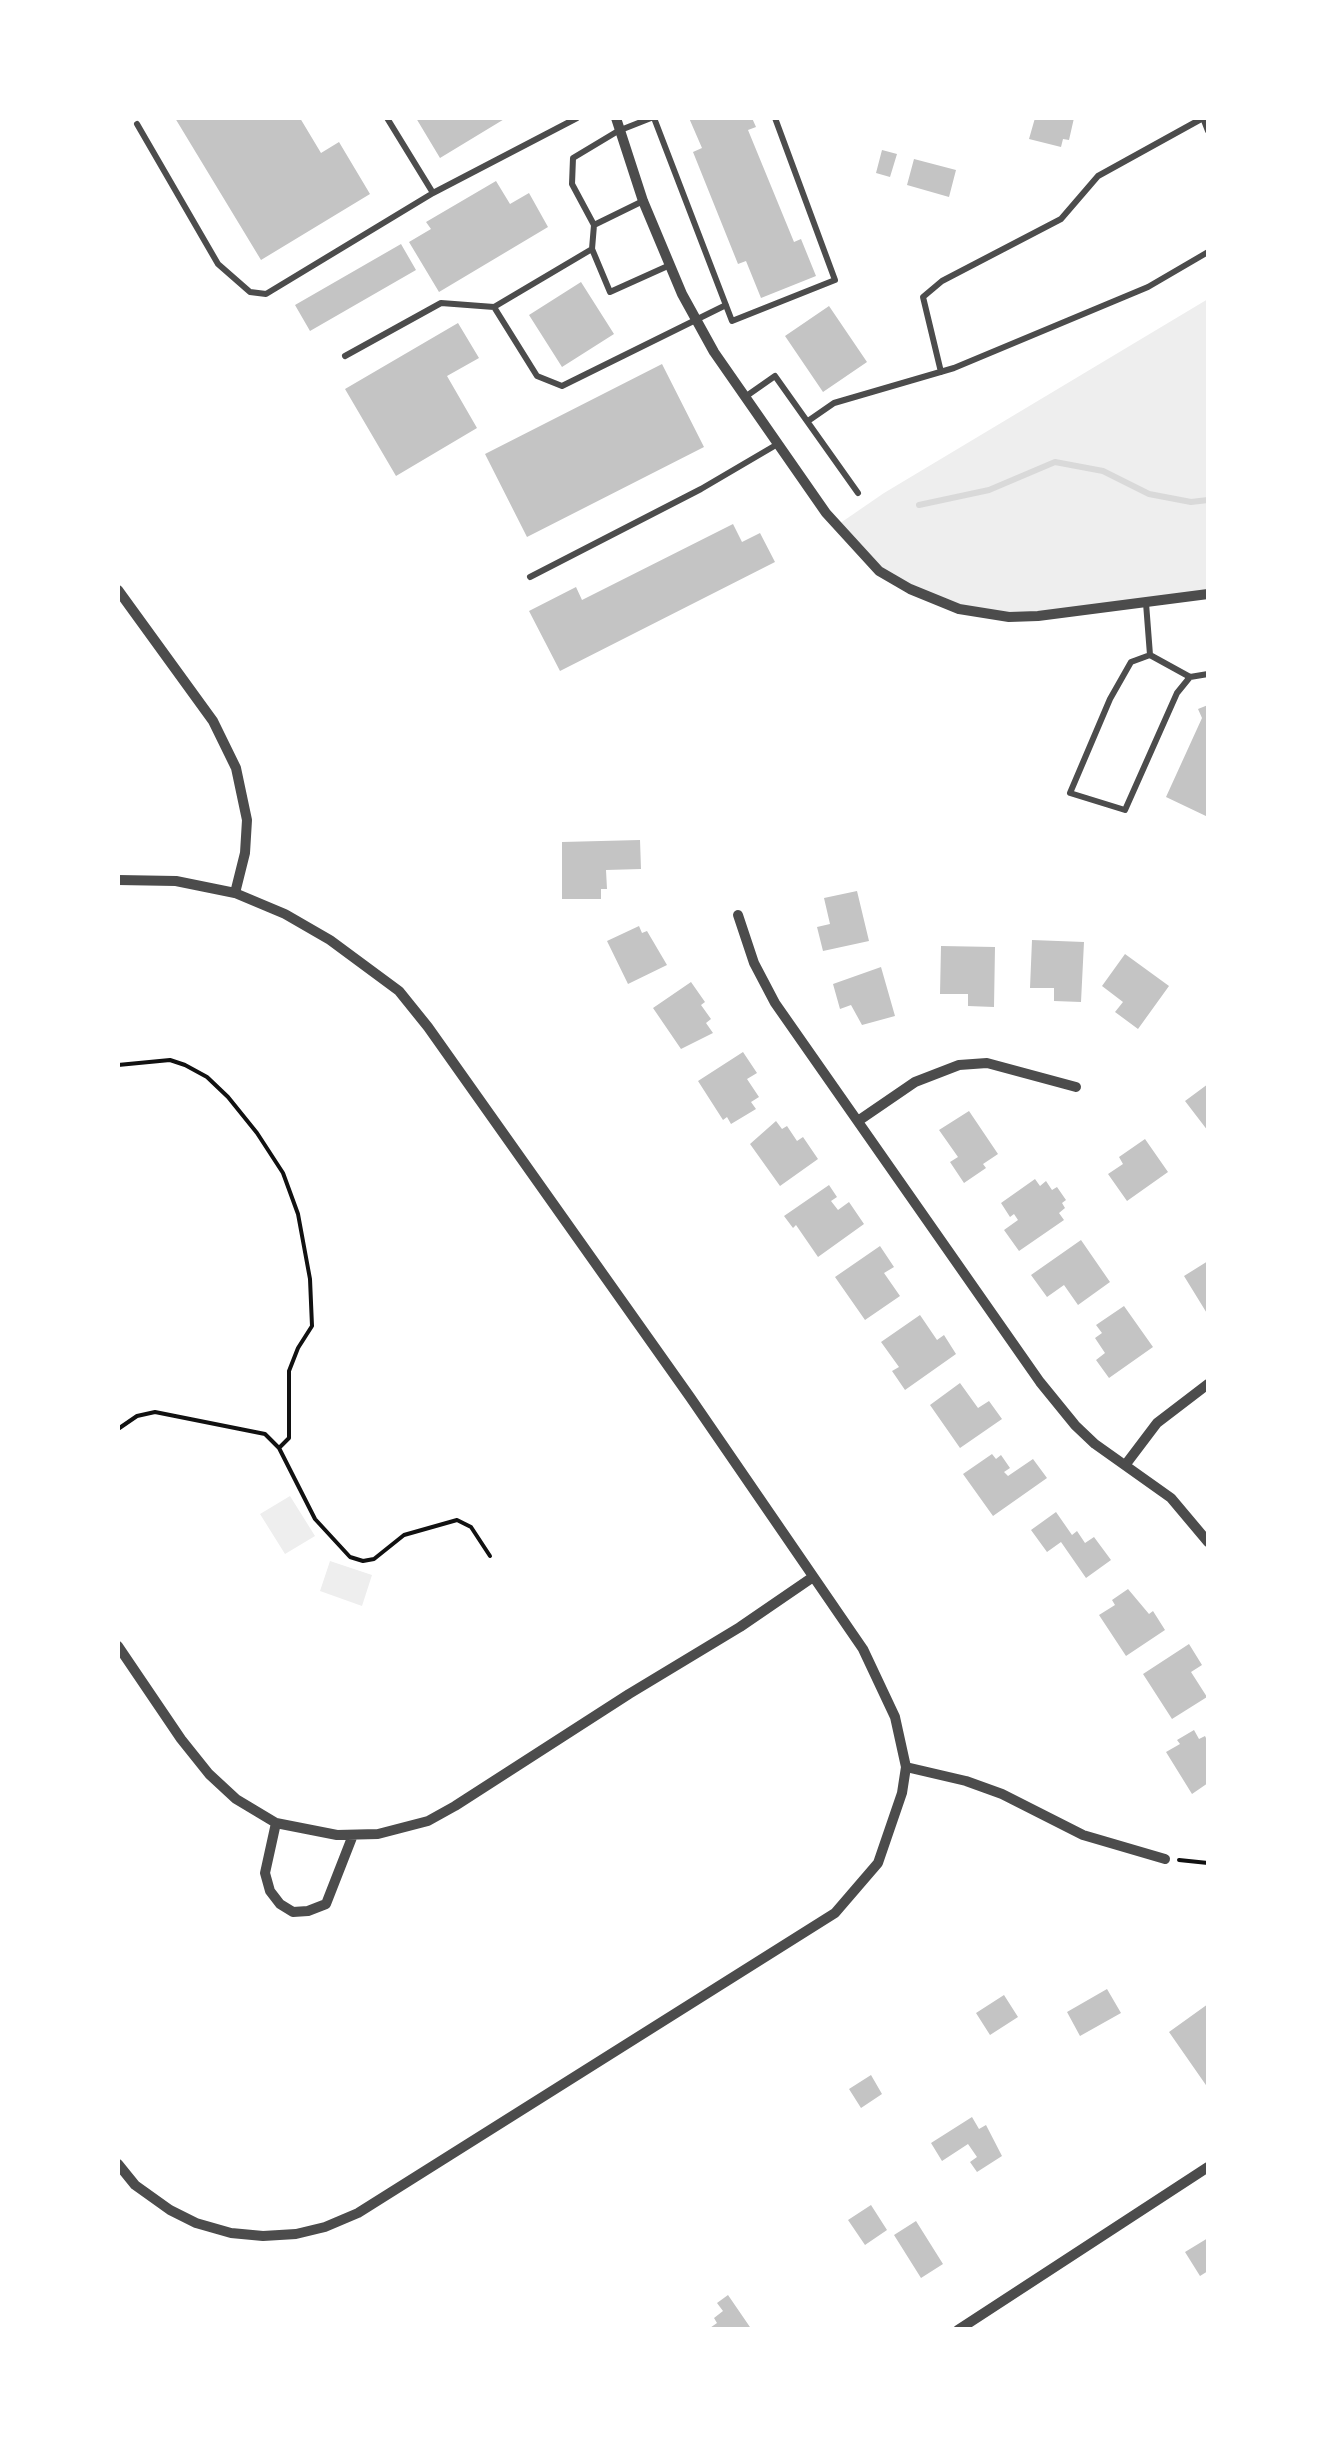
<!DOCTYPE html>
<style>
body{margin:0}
#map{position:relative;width:1326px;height:2447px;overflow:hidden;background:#fff;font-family:Inter,sans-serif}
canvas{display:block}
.frame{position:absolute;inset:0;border:120px solid #fff;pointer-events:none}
</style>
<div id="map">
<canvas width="1326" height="2447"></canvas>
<div class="frame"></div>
</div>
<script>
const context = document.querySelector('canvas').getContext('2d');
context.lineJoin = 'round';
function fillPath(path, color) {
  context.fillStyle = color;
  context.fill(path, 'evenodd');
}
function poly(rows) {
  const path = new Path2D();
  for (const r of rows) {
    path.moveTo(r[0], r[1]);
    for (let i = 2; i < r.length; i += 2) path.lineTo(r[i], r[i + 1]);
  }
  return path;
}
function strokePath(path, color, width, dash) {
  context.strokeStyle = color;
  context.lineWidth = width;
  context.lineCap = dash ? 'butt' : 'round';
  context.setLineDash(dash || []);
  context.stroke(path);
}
const green = poly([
 [1208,299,1208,594,1038,616,960,609,879,571,836,526,884,493],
 [290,1496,315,1536,285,1554,260,1514],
 [330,1561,372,1575,362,1606,320,1591]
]);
const stream = poly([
 [919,505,989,490,1055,462,1103,471,1149,494,1191,502,1208,500]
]);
const building = poly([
 [175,118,300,118,321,153,339,142,370,194,261,260],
 [416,118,506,118,440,158],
 [689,118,752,118,756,127,748,130,794,242,801,239,816,276,761,298,746,261,738,264,693,152,702,148],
 [1035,118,1074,118,1069,140,1063,139,1061,147,1029,139],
 [882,150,897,154,890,177,876,173],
 [914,159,956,170,949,197,907,185],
 [496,181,510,204,529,193,548,227,439,292,409,242,431,229,426,222],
 [401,244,416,270,310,331,295,305],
 [581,282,614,334,562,367,529,315],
 [829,306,867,362,823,392,785,336],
 [458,323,479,358,447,376,477,428,396,476,345,389],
 [662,364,704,447,527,537,485,454],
 [733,524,742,542,760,533,775,562,560,671,529,611,576,587,582,600],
 [1208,705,1208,817,1166,797,1202,718,1198,709],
 [640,840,641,869,606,870,607,889,601,889,601,899,562,899,562,842],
 [857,891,869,941,823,951,817,927,830,924,824,898],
 [639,926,642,933,647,931,667,965,628,984,607,941],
 [1032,940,1084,942,1081,1002,1054,1001,1054,988,1030,988],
 [941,946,995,947,994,1007,968,1006,968,994,940,994],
 [1125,954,1169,986,1138,1029,1115,1012,1123,1002,1102,986],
 [881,967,895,1016,862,1025,851,1005,840,1009,833,984],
 [691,982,705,1002,701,1005,711,1019,706,1023,713,1033,681,1049,653,1008],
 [743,1052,757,1073,747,1079,759,1097,751,1102,756,1109,731,1124,727,1117,723,1120,698,1081],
 [1208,1084,1208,1131,1185,1101],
 [969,1111,998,1154,983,1164,986,1168,964,1183,950,1162,958,1157,939,1130],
 [776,1121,782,1129,787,1126,797,1141,803,1137,818,1159,780,1186,750,1144],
 [1145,1139,1168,1172,1127,1201,1108,1174,1123,1164,1119,1157],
 [1035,1179,1040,1186,1046,1181,1052,1190,1057,1187,1066,1200,1062,1203,1065,1208,1059,1213,1064,1220,1019,1251,1004,1230,1018,1220,1014,1214,1010,1217,1001,1203],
 [829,1185,837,1197,831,1201,838,1210,849,1202,864,1224,818,1257,796,1225,793,1228,784,1216],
 [1081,1240,1110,1282,1078,1305,1064,1285,1047,1297,1031,1275],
 [880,1246,894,1267,884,1273,900,1296,865,1320,835,1277],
 [1208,1261,1208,1315,1184,1276],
 [1124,1306,1153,1347,1109,1378,1096,1360,1105,1353,1095,1338,1102,1333,1096,1325],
 [920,1315,937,1340,944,1335,956,1354,905,1390,892,1371,899,1367,881,1342],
 [960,1383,978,1408,989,1401,1002,1419,960,1448,930,1405],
 [992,1454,996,1459,1001,1455,1010,1468,1004,1472,1008,1476,1033,1459,1047,1478,993,1516,963,1474],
 [1056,1512,1072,1535,1077,1531,1085,1543,1094,1537,1111,1560,1086,1578,1061,1542,1047,1552,1031,1530],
 [1128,1589,1149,1614,1153,1611,1165,1630,1126,1656,1099,1615,1115,1605,1112,1600],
 [1189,1644,1202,1665,1191,1672,1207,1697,1172,1719,1143,1674],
 [1194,1730,1199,1739,1205,1736,1208,1742,1208,1783,1192,1794,1166,1752,1180,1744,1177,1740],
 [1107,1989,1121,2013,1080,2036,1067,2012],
 [1004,1995,1018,2017,990,2035,976,2013],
 [1208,2004,1208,2088,1169,2032],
 [871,2075,882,2094,861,2108,849,2089],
 [972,2117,979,2129,986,2125,1002,2156,977,2172,970,2162,977,2157,968,2144,942,2161,931,2143],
 [871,2205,887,2230,865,2245,848,2220],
 [916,2221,943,2264,921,2278,894,2235],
 [1208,2238,1208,2271,1200,2276,1185,2252],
 [728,2295,752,2330,707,2330,717,2323,714,2318,723,2311,717,2303]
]);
const path = poly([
 [118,1065,170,1060,185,1065,207,1077,228,1097,257,1133,283,1173,298,1214,310,1279,312,1326,298,1348,289,1371,289,1438,279,1448,265,1434,155,1412,137,1416,118,1429],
 [279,1448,315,1519,350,1557,363,1561,374,1559,404,1535,457,1520,471,1527,490,1556],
 [1179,1860,1208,1863]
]);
const service = poly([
 [387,118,433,193,577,118],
 [654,118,732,321,835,280,775,118],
 [137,124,218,264,250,292,266,294,433,193],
 [594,225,643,201],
 [592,249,610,292,670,265],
 [494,307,537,376,562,386,726,305],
 [345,356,441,303,494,307,592,249,594,225,572,184,573,158,618,131,651,118],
 [941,372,923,297,942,281,1061,219,1098,176,1203,118,1208,131],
 [745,397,775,376,858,493],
 [808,421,834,403,954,368,1148,287,1208,252],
 [530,577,701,489,776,445],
 [1146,603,1150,655,1131,662,1110,699,1070,793,1125,810,1177,693,1190,677,1208,674],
 [1150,655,1190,677]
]);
const minor = poly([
 [616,118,643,201,682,294,714,352,826,513,879,571,910,589,959,609,1009,617,1038,616,1208,594],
 [118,590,213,721,236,768,247,820,245,853,235,893],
 [118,880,176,881,235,893,285,914,330,940,399,991,428,1027,690,1397,863,1649,895,1717,906,1767,902,1793,878,1863,835,1913,358,2213,325,2227,296,2234,263,2236,231,2233,196,2223,170,2210,135,2185,118,2164],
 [738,915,754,963,775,1003,1040,1382,1075,1425,1095,1444,1171,1498,1208,1542],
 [858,1121,915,1082,959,1065,987,1063,1076,1087],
 [1126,1464,1157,1423,1208,1384],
 [118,1646,181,1739,209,1774,236,1799,276,1823,337,1835,378,1834,428,1821,455,1806,629,1694,740,1627,813,1577],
 [906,1767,966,1781,1002,1794,1083,1835,1165,1859],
 [276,1823,265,1873,270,1891,280,1904,293,1912,308,1911,326,1904,353,1835],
 [958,2330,1208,2167]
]);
fillPath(green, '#eee');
strokePath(stream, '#d9d9d9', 6);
fillPath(building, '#c4c4c4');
strokePath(path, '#111', 4);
strokePath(service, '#4c4c4c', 6);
strokePath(minor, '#4c4c4c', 10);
</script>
